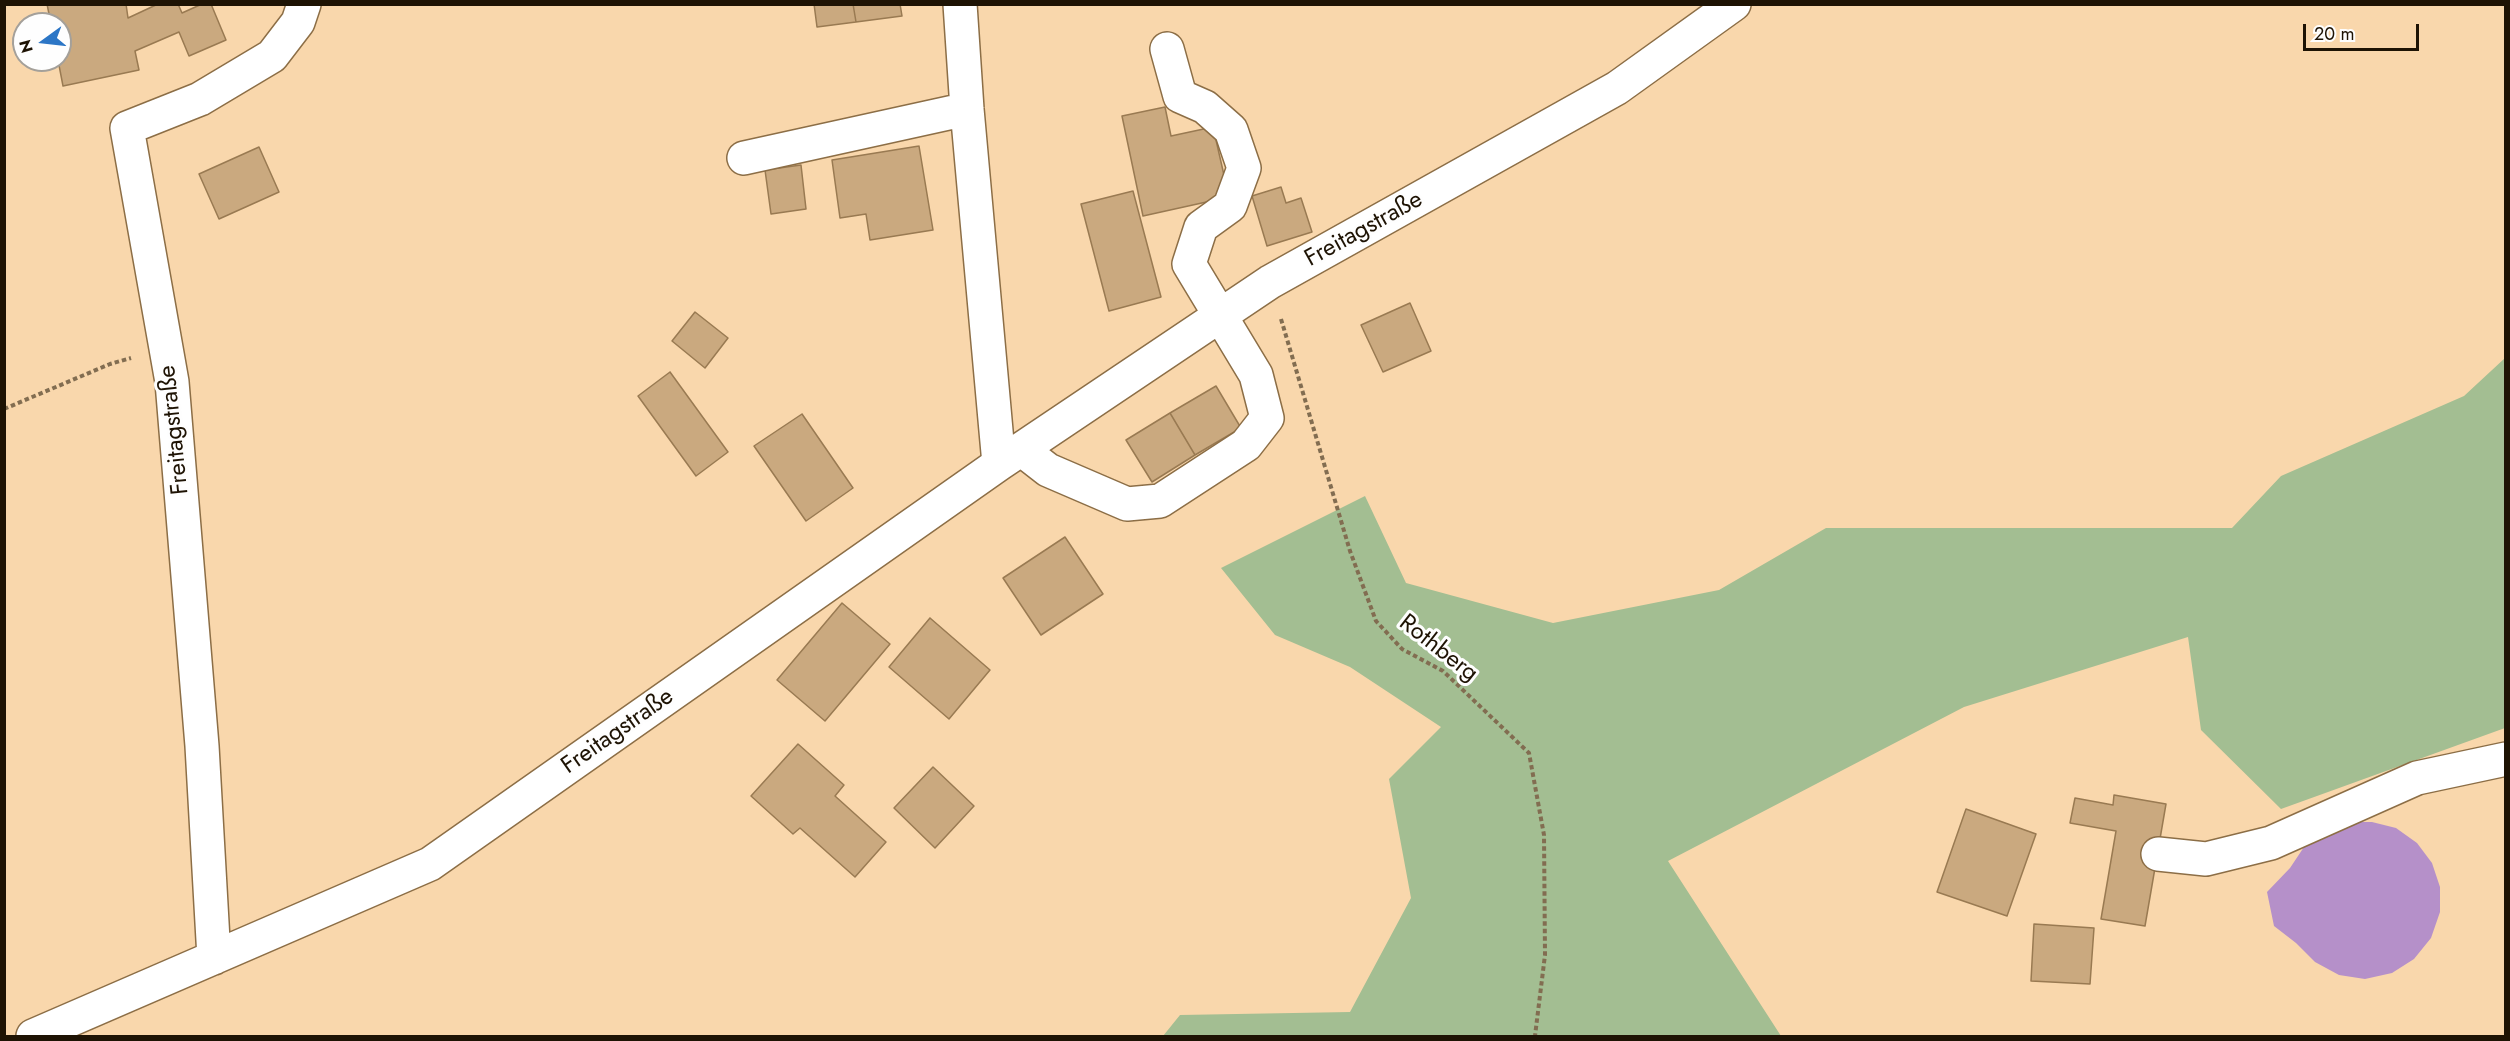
<!DOCTYPE html>
<meta charset="utf-8">
<style>
body{margin:0}
#map{position:relative;width:2510px;height:1041px;overflow:hidden;background:#f9d7ac;font-family:Jost,sans-serif}
canvas{display:block}
.frame{position:absolute;inset:0;border:6px solid #1e1304;pointer-events:none}
.north{position:absolute;left:12px;top:12px;width:60px;height:60px;box-sizing:border-box;background:#fefefe;border:2px solid #a4a09a;border-radius:50%;rotate:255deg;font-size:16px;font-weight:700;line-height:24px;text-align:center;color:#1e1304}
.north::after{content:'';display:block;margin:auto;width:21px;height:27px;background:#2c76c6;clip-path:polygon(50% 0,100% 100%,50% 72%,0 100%)}
.scale{position:absolute;left:2303px;top:24px;width:116px;height:27px;box-sizing:border-box;border:3px solid #1e1304;border-top:0;padding-left:8px;font-size:18px;line-height:21px;white-space:nowrap;color:#1e1304;-webkit-text-stroke:4px #fefefe;paint-order:stroke}
</style>
<div id="map">
<canvas width="2510" height="1041"></canvas>
<div class="frame"></div>
<div class="north">N</div>
<div class="scale">20 m</div>
</div>
<script>
const context = document.querySelector('canvas').getContext('2d');
context.lineJoin = 'round';
function fillPath(path, color) {
  context.fillStyle = color;
  context.fill(path, 'evenodd');
}
function poly(rows) {
  const path = new Path2D();
  for (const r of rows) {
    path.moveTo(r[0], r[1]);
    for (let i = 2; i < r.length; i += 2) path.lineTo(r[i], r[i + 1]);
  }
  return path;
}
function strokePath(path, color, width, dash) {
  context.strokeStyle = color;
  context.lineWidth = width;
  context.lineCap = dash ? 'butt' : 'round';
  context.setLineDash(dash || []);
  context.stroke(path);
}
function label(font, color, halo, rows, align = 'center') {
  context.font = font + ' Jost,sans-serif';
  context.lineWidth = 6;
  context.setLineDash([]);
  context.textBaseline = 'middle';
  context.strokeStyle = halo;
  context.fillStyle = color;
  for (const [text, x, y, turn = 0] of rows) {
    context.save();
    context.translate(x, y);
    context.rotate((+turn || 0) * Math.PI / 180);
    context.textAlign = isNaN(turn) ? turn : align;
    if (halo) context.strokeText(text, 0, 0);
    context.fillText(text, 0, 0);
    context.restore();
  }
}
const green = poly([
 [2505,358,2505,728,2281,809,2201,730,2188,637,1964,707,1668,861,1781,1036,1163,1036,1180,1015,1350,1012,1411,898,1389,779,1441,727,1350,667,1275,635,1221,568,1365,496,1406,583,1553,623,1719,590,1826,528,2232,528,2281,476,2464,396]
]);
const water = poly([
 [2347,822,2372,822,2396,828,2417,843,2432,863,2440,887,2440,912,2431,938,2414,959,2392,973,2365,979,2339,975,2315,962,2296,943,2274,926,2267,892,2290,868,2304,847,2323,831]
]);
const building = poly([
 [47,4,126,4,128,18,158,4,178,4,182,13,202,4,211,4,226,40,189,56,179,32,135,51,139,70,63,86,58,60,60,60,60,24,51,24,47,4],
 [814,4,853,4,856,22,817,27,814,4],
 [853,4,900,4,902,16,856,22,853,4],
 [1165,107,1171,136,1213,127,1229,197,1143,216,1122,116,1165,107],
 [919,146,933,230,870,240,866,214,840,218,832,160,919,146],
 [259,147,279,192,219,219,199,174,259,147],
 [801,165,806,209,771,214,765,170,801,165],
 [1281,187,1286,203,1301,198,1312,232,1267,246,1252,196,1281,187],
 [1133,191,1161,297,1109,311,1081,204,1133,191],
 [1410,303,1431,351,1383,372,1361,325,1410,303],
 [695,312,728,338,705,368,672,341,695,312],
 [670,372,728,452,696,476,638,396,670,372],
 [1216,386,1241,428,1195,455,1170,413,1216,386],
 [1170,413,1195,455,1152,482,1126,440,1170,413],
 [802,414,853,488,806,521,754,446,802,414],
 [1065,537,1103,594,1041,635,1003,578,1065,537],
 [842,603,890,644,825,721,777,680,842,603],
 [930,618,990,670,949,719,889,667,930,618],
 [798,744,844,785,835,796,886,842,855,877,800,828,793,834,751,796,798,744],
 [933,767,974,806,935,848,894,808,933,767],
 [2114,795,2166,804,2145,926,2101,919,2116,831,2070,823,2075,798,2113,805,2114,795],
 [1966,809,2036,834,2007,916,1937,892,1966,809],
 [2034,924,2094,928,2090,984,2031,981,2034,924]
]);
const path = poly([
 [1281,319,1350,551,1376,621,1402,649,1443,671,1529,753,1544,835,1545,955,1535,1036],
 [4,409,110,364,131,358]
]);
const minor = poly([
 [960,4,967,109,999,464],
 [744,158,967,109],
 [1021,449,1048,470,1127,504,1160,501,1246,445,1267,418,1256,375,1189,264,1201,227,1230,206,1244,168,1231,130,1205,107,1180,96,1167,49],
 [2158,854,2206,859,2271,843,2417,778,2506,759],
 [214,958,202,746,172,382,127,128,200,99,272,56,298,22,304,4],
 [33,1036,430,864,999,464,1270,282,1617,88,1734,4]
]);
const streetNames = [
 ["Freitagstraße",1364,230,-29],
 ["Freitagstraße",175,430,-96],
 ["Rothberg",1438,649,38],
 ["Freitagstraße",618,732,-35]
];
fillPath(green, '#a3be92');
fillPath(water, '#b590c9');
fillPath(building, '#caa97f');
strokePath(building, '#997a52', 1.5);
strokePath(minor, '#8c6e46', 36);
strokePath(path, '#826d51', 4, [4.5, 3]);
strokePath(minor, '#fff', 33);
label('24px', '#1e1304', '#fefefe', streetNames);
</script>
